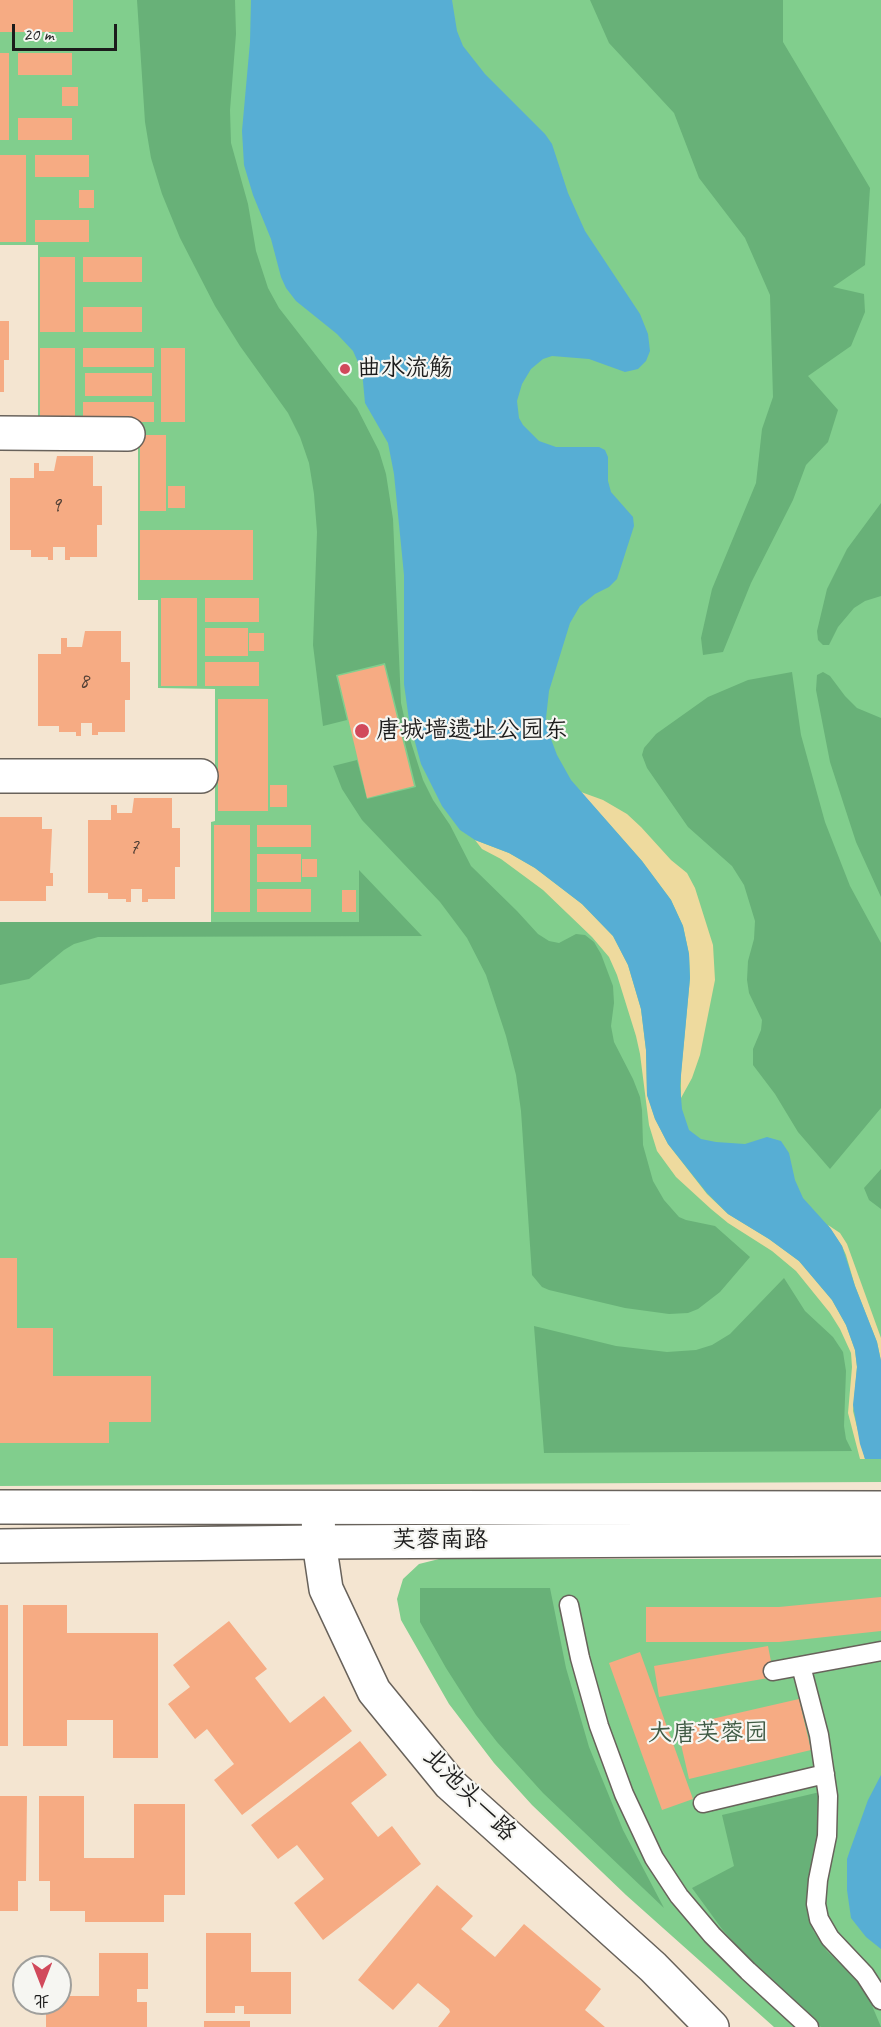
<!DOCTYPE html>
<meta charset="utf-8">
<style>
body{margin:0}
#map{position:relative;width:881px;height:2027px;overflow:hidden;background:#f4e5d1;font-family:Caveat,"LXGW WenKai TC",sans-serif}
canvas{display:block}
.north{position:absolute;left:12px;top:1955px;width:60px;height:60px;box-sizing:border-box;background:#f6f6f2;border:2px solid #9f9f9c;border-radius:50%;rotate:180deg;font-size:16px;font-weight:700;line-height:24px;text-align:center;color:#1c1c1c}
.north::after{content:'';display:block;margin:auto;width:21px;height:27px;background:#d1495b;clip-path:polygon(50% 0,100% 100%,50% 72%,0 100%)}
.scale{position:absolute;left:12px;top:24px;width:105px;height:27px;box-sizing:border-box;border:3px solid #1c1c1c;border-top:0;padding-left:8px;font-size:18px;line-height:21px;white-space:nowrap;color:#1c1c1c;-webkit-text-stroke:4px #f6f6f2;paint-order:stroke}
</style>
<div id="map">
<canvas width="881" height="2027"></canvas>
<div class="north">北</div>
<div class="scale">20 m</div>
</div>
<script>
const context = document.querySelector('canvas').getContext('2d');
context.lineJoin = 'round';
function fillPath(path, color) {
  context.fillStyle = color;
  context.fill(path, 'evenodd');
}
function poly(rows) {
  const path = new Path2D();
  for (const r of rows) {
    path.moveTo(r[0], r[1]);
    for (let i = 2; i < r.length; i += 2) path.lineTo(r[i], r[i + 1]);
  }
  return path;
}
function strokePath(path, color, width, dash) {
  context.strokeStyle = color;
  context.lineWidth = width;
  context.lineCap = dash ? 'butt' : 'round';
  context.setLineDash(dash || []);
  context.stroke(path);
}
function label(font, color, halo, rows, align = 'center') {
  context.font = font + ' Caveat,"LXGW WenKai TC",sans-serif';
  context.lineWidth = 4.5;
  context.setLineDash([]);
  context.textBaseline = 'middle';
  context.strokeStyle = halo;
  context.fillStyle = color;
  for (const [text, x, y, turn = 0] of rows) {
    context.save();
    context.translate(x, y);
    context.rotate((+turn || 0) * Math.PI / 180);
    context.textAlign = isNaN(turn) ? turn : align;
    if (halo) context.strokeText(text, 0, 0);
    context.fillText(text, 0, 0);
    context.restore();
  }
}
const green = poly([
 [0,0,881,0,881,1482,0,1486,0,922,211,922,211,822,215,821,215,689,158,688,158,600,138,600,138,425,38,425,38,245,0,245],
 [439,1559,881,1559,881,2027,774,2027,626,1895,532,1805,494,1763,449,1704,401,1620,397,1599,403,1579,419,1564]
]);
const forest = poly([
 [137,0,235,0,236,34,230,110,231,143,248,204,256,251,268,288,279,308,357,408,379,451,386,474,393,519,401,703,407,730,423,780,433,800,450,825,471,866,517,911,538,934,549,941,559,943,576,934,585,935,594,942,601,954,613,986,614,1003,611,1026,614,1042,633,1079,640,1097,642,1110,643,1145,653,1181,664,1200,679,1217,686,1220,715,1226,750,1257,720,1292,698,1309,688,1313,669,1314,625,1308,549,1290,542,1287,532,1275,521,1111,516,1075,506,1036,486,975,467,938,440,902,362,820,342,789,333,766,357,760,367,799,416,787,385,663,336,675,347,720,323,726,313,645,317,532,314,494,309,463,300,437,288,413,240,346,215,306,180,238,162,194,151,158,145,122],
 [590,0,783,0,783,42,870,188,865,265,833,287,864,294,865,312,851,346,808,376,838,410,828,442,806,465,793,500,751,583,723,652,703,655,701,638,712,589,756,483,762,429,773,397,770,295,745,238,699,178,674,113,609,43],
 [881,503,881,596,865,601,854,608,838,627,829,645,823,645,818,640,817,631,827,589,847,549],
 [792,672,801,735,825,822,850,886,881,943,881,1108,830,1169,798,1132,775,1094,753,1065,753,1049,761,1030,762,1020,749,993,747,980,748,961,754,939,755,921,744,885,732,866,688,827,647,768,642,755,644,748,656,734,708,697,748,680],
 [823,672,830,676,845,696,857,708,881,718,881,897,856,842,830,762,816,690,817,675],
 [359,870,422,936,98,937,74,944,64,950,29,979,0,985,0,922,359,922],
 [881,1169,881,1209,869,1200,864,1188],
 [784,1278,805,1311,833,1337,843,1352,846,1371,844,1426,846,1439,852,1451,544,1453,534,1326,616,1346,667,1352,696,1350,712,1345,730,1334],
 [420,1588,550,1588,566,1668,589,1747,623,1830,664,1908,543,1793,497,1742,476,1715,446,1668,420,1622],
 [820,1792,821,1819,807,1897,808,1917,814,1932,827,1951,852,1975,868,1996,881,2027,821,2027,755,1966,722,1929,692,1888,734,1866,722,1815]
]);
const sand = poly([
 [581,792,603,800,627,814,641,827,671,860,687,873,695,888,713,945,715,980,700,1055,692,1078,681,1098,681,1073,690,978,689,954,683,926,671,900,642,861],
 [475,840,509,853,535,868,582,904,613,936,628,965,641,1009,646,1050,647,1095,655,1119,668,1144,707,1194,728,1214,769,1239,799,1261,832,1300,846,1325,855,1350,857,1367,853,1411,865,1459,860,1459,848,1413,852,1367,851,1353,840,1329,830,1313,796,1271,772,1251,728,1223,711,1209,676,1177,657,1151,649,1125,640,1054,636,1036,617,975,609,957,592,937,543,890,501,859,482,849],
 [828,1225,840,1233,847,1244,881,1338,881,1361,877,1342,855,1286,846,1255,842,1246]
]);
const water = poly([
 [251,0,452,0,457,31,463,46,485,74,545,134,552,144,568,193,585,231,640,314,648,334,650,351,646,361,638,369,625,372,589,359,552,356,543,359,531,369,522,384,517,401,519,418,523,425,539,441,556,447,599,447,605,450,608,457,608,481,611,492,633,517,634,526,617,579,609,587,595,594,580,606,570,623,549,691,546,718,548,731,557,755,571,780,642,861,671,900,683,926,689,954,690,978,680,1086,682,1109,689,1130,701,1139,716,1142,745,1144,767,1137,781,1141,789,1153,795,1180,803,1198,831,1229,842,1246,855,1286,877,1342,881,1361,881,1459,865,1459,860,1444,853,1405,857,1367,855,1350,846,1325,832,1300,799,1261,769,1239,728,1214,707,1193,668,1144,655,1119,647,1095,646,1050,641,1009,628,965,613,936,582,904,535,868,509,853,475,840,460,830,442,806,421,764,409,720,404,684,404,575,394,474,388,443,365,403,362,371,353,351,337,334,296,301,286,288,281,277,271,239,253,195,244,165,242,131,250,42],
 [881,1775,881,1949,866,1937,851,1918,847,1890,847,1859,850,1850,868,1800]
]);
const building = poly([
 [0,0,73,0,73,32,0,32],
 [0,53,9,53,9,140,0,140],
 [18,53,72,53,72,75,18,75],
 [62,87,78,87,78,106,62,106],
 [18,118,72,118,72,140,18,140],
 [0,155,26,155,26,242,0,242],
 [35,155,89,155,89,177,35,177],
 [79,190,94,190,94,208,79,208],
 [35,220,89,220,89,242,35,242],
 [40,257,75,257,75,332,40,332],
 [83,257,142,257,142,282,83,282],
 [83,307,142,307,142,332,83,332],
 [0,321,9,321,9,360,4,360,4,392,0,392],
 [40,348,75,348,75,422,40,422],
 [83,348,154,348,154,367,83,367],
 [161,348,185,348,185,422,161,422],
 [85,373,152,373,152,396,85,396],
 [83,402,154,402,154,422,83,422],
 [140,435,166,435,166,511,140,511],
 [57,456,93,456,93,486,102,486,102,525,97,525,97,557,70,557,70,560,65,560,65,547,53,547,53,560,48,560,48,557,31,557,31,550,10,550,10,478,34,478,34,463,39,463,39,471,54,471],
 [168,486,185,486,185,508,168,508],
 [140,530,253,530,253,580,140,580],
 [161,598,197,598,197,686,161,686],
 [205,598,259,598,259,622,205,622],
 [205,628,248,628,248,656,205,656],
 [85,631,121,631,121,662,130,662,130,700,125,700,125,732,98,732,98,735,92,735,92,723,81,723,81,736,76,736,76,732,59,732,59,726,38,726,38,654,61,654,61,638,67,638,67,647,82,647],
 [249,633,264,633,264,651,249,651],
 [205,662,259,662,259,686,205,686],
 [384,665,414,786,367,798,338,676],
 [218,699,268,699,268,811,218,811],
 [270,785,287,785,287,807,270,807],
 [134,798,172,798,172,828,180,828,180,867,175,867,175,899,148,899,148,902,142,902,142,889,131,889,131,902,126,902,126,899,108,899,108,893,88,893,88,820,111,820,111,805,117,805,117,813,132,813],
 [0,817,42,817,42,829,52,829,50,873,53,873,53,886,46,886,46,901,0,901],
 [214,825,250,825,250,912,214,912],
 [257,825,311,825,311,847,257,847],
 [257,854,301,854,301,882,257,882],
 [302,859,317,859,317,877,302,877],
 [257,889,311,889,311,912,257,912],
 [342,890,356,890,356,912,342,912],
 [0,1258,17,1258,17,1328,53,1328,53,1376,151,1376,151,1422,109,1422,109,1443,0,1443],
 [881,1597,881,1631,779,1642,646,1642,646,1607,779,1607],
 [0,1605,8,1605,8,1746,0,1746],
 [23,1605,67,1605,67,1633,158,1633,158,1758,113,1758,113,1720,67,1720,67,1746,23,1746],
 [229,1621,267,1669,255,1678,290,1723,324,1696,352,1731,242,1815,214,1780,234,1764,207,1729,195,1739,168,1704,190,1687,173,1665],
 [768,1646,774,1677,659,1697,654,1666],
 [640,1652,693,1799,662,1810,609,1663],
 [799,1699,811,1750,689,1779,677,1727],
 [360,1741,387,1775,351,1803,378,1837,392,1826,421,1864,323,1940,294,1903,324,1879,297,1845,278,1859,251,1825],
 [0,1796,27,1796,26,1881,18,1881,18,1911,0,1911],
 [39,1796,84,1796,84,1858,134,1858,134,1804,185,1804,185,1895,164,1895,164,1922,85,1922,85,1911,50,1911,50,1881,39,1881],
 [437,1885,473,1916,461,1929,495,1957,524,1924,601,1989,585,2010,605,2027,438,2027,450,2012,449,2009,418,1983,393,2010,358,1980],
 [206,1933,251,1933,251,1972,291,1972,291,2014,244,2014,244,2006,235,2006,235,2013,206,2013],
 [99,1953,148,1953,148,1989,137,1989,137,2002,147,2002,147,2027,46,2027,46,2003,60,2003,60,1996,99,1996],
 [204,2021,250,2021,250,2027,204,2027]
]);
const service = poly([
 [569,1605,580,1658,599,1726,624,1794,654,1858,679,1896,712,1935,748,1971,809,2027],
 [801,1666,819,1735,828,1796,827,1836,818,1880,816,1904,819,1919,830,1938,865,1975,881,2000],
 [773,1671,881,1651],
 [703,1803,825,1774]
]);
const minor = poly([
 [0,433,128,434],
 [0,776,201,776]
]);
const tertiary = poly([
 [318,1513,319,1542,326,1589,374,1691,450,1784,653,1967,712,2027]
]);
const secondary = poly([
 [0,1507,881,1508],
 [0,1546,319,1542,881,1539]
]);
const markers = [
 [345,369,6,"#d1495b"],
 [362,731,8,"#d1495b"]
];
const numberNames = [
 ["9",56,505],
 ["8",84,681],
 ["7",134,847]
];
const poiNames = [
 ["曲水流觞",357,369],
 ["唐城墙遗址公园东",376,731]
];
const streetNames = [
 ["芙蓉南路",440,1541],
 ["北池头一路",469,1795,45]
];
const parkNames = [
 ["大唐芙蓉园",708,1734]
];
fillPath(green, '#81ce8d');
fillPath(forest, '#68b178');
fillPath(sand, '#eeda9e');
fillPath(water, '#57aed4');
fillPath(building, '#f6ab83');
strokePath(service, '#68625b', 21);
strokePath(minor, '#68625b', 36);
strokePath(tertiary, '#68625b', 36);
strokePath(secondary, '#68625b', 36);
strokePath(service, '#fff', 18);
strokePath(minor, '#fff', 33);
strokePath(tertiary, '#fff', 33);
strokePath(secondary, '#fff', 33);
for (const [x, y, r, color] of markers) {
  const dot = new Path2D();
  dot.arc(x, y, r, 0, 2 * Math.PI);
  context.fillStyle = color;
  context.fill(dot);
  strokePath(dot, '#f6f6f2', 2);
}
label('21px', '#524036', null, numberNames);
label('24px', '#1c1c1c', '#f6f6f2', poiNames, 'left');
label('24px', '#1c1c1c', '#f6f6f2', streetNames);
label('24px', '#3f5a44', '#f6f6f2', parkNames);
</script>
